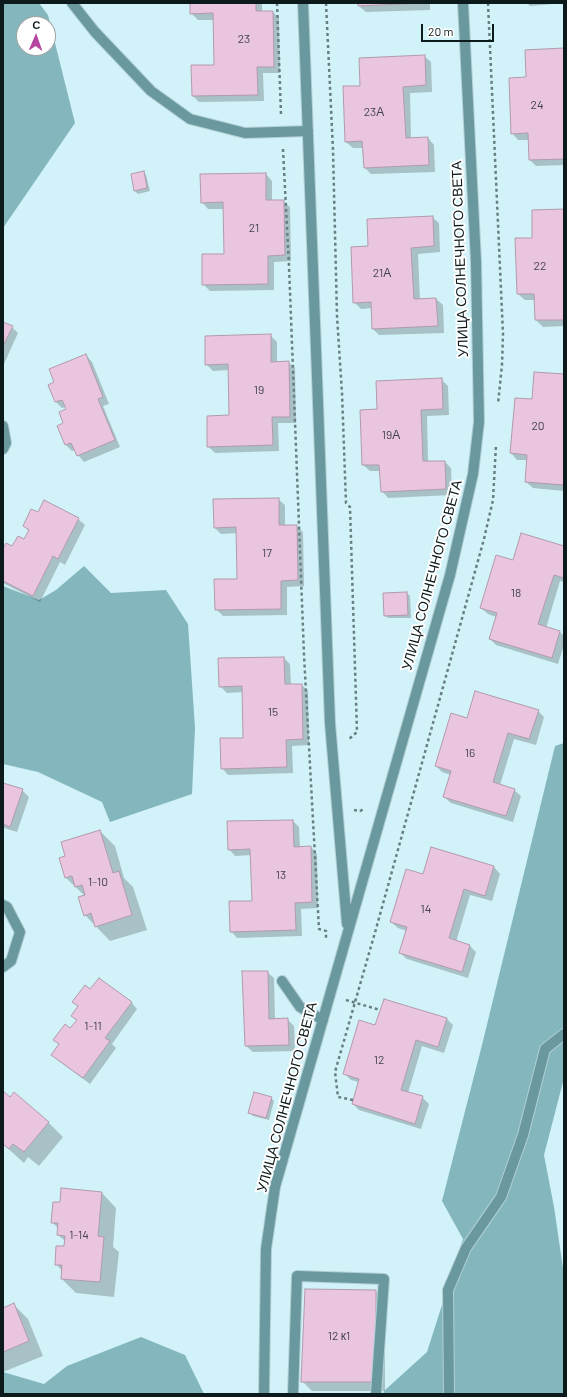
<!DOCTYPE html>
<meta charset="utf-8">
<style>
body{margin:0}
#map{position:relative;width:567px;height:1397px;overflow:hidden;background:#d1f2f8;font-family:Barlow,sans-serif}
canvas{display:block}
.frame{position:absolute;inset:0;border:4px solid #0d1a1c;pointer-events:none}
.north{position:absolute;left:16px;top:16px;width:40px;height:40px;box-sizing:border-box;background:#fff;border:1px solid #9ea3a4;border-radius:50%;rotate:2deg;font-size:11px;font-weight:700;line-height:16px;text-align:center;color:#0d1a1c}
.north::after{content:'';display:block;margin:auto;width:14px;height:18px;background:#b746a1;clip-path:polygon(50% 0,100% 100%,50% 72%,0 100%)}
.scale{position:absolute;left:421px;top:24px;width:73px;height:18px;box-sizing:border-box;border:2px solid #0d1a1c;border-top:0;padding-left:5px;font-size:12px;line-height:14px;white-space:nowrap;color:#0d1a1c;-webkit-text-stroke:3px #fff;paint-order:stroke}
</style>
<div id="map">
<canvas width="567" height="1397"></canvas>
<div class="frame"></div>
<div class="north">С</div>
<div class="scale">20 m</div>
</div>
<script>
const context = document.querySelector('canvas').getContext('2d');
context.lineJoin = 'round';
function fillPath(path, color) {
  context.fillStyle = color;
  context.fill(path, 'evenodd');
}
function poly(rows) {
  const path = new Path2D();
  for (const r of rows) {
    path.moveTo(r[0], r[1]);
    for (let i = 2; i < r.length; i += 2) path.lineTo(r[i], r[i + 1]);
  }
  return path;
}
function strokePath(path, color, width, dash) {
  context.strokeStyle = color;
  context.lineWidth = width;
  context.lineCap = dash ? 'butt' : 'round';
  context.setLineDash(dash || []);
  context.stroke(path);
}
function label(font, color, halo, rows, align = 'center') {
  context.font = font + ' Barlow,sans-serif';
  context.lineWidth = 4;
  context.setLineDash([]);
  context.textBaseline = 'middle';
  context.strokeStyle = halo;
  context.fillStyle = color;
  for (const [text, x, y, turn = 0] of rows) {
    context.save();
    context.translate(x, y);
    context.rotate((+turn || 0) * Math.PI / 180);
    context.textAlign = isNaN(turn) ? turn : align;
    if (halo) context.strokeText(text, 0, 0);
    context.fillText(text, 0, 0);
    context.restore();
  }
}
const forest = poly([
 [3,3,39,3,48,15,75,123,3,228],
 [24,24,48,24,48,48,24,48],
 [84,566,111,593,166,590,188,624,195,728,192,794,110,822,102,802,38,772,3,764,3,586,39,600,56,590],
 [564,743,564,1078,544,1155,554,1207,564,1275,564,1394,383,1394,384,1391,427,1352,463,1239,442,1201,482,1045,555,746],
 [141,1337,185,1355,204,1394,3,1394,3,1372,44,1384,67,1366]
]);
const shadow = poly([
 [191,3,262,3,262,12,273,12,279,18,280,73,263,73,264,101,199,102,193,96,215,66,214,20,198,20,191,13],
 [359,3,430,3,430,10,366,12,359,6],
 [527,3,564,3,530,6],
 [564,49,564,165,536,166,530,160,529,140,518,140,512,133],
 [424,56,431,62,432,92,410,93,411,139,428,138,434,145,435,172,371,174,365,168,364,148,353,148,346,142,361,87],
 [143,172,146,175,150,191,138,194,135,191,132,174],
 [266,174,272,181,272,201,283,201,290,207,291,261,274,262,274,290,210,291,203,284,225,255,224,209,208,209,202,202],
 [564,210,564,326,543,327,536,320,536,300,525,300,518,294,534,239],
 [432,217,439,223,440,252,418,254,420,300,436,299,443,305,444,333,379,335,373,329,372,308,361,309,354,302,369,247],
 [3,323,12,327,18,333,3,366],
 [270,335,277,342,277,362,288,362,295,368,296,423,278,423,279,451,215,453,208,446,230,416,229,370,213,371,206,364],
 [86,355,92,362,109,404,103,406,120,447,84,462,78,455,75,450,72,451,66,445,65,424,67,410,66,407,62,408,56,402,56,383],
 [564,375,564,491,533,488,526,482,528,460,517,460,511,453],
 [441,379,448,386,449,415,427,416,428,462,445,462,451,468,452,495,388,498,382,491,381,471,370,471,363,465,378,410],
 [278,499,285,505,285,526,296,526,303,532,304,586,287,587,287,615,223,616,216,609,238,580,237,533,221,534,214,527],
 [38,514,78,519,85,525,65,565,60,562,40,602,3,583,3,552,25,540,29,531,24,526],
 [564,547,564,582,560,581,546,628,560,632,564,636,564,645,558,664,496,645,490,639,496,617,488,614,481,608,514,561],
 [407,593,410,596,411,618,388,618,385,615],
 [284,658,290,664,291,685,302,685,308,691,309,745,292,746,293,773,228,775,222,768,244,739,243,692,227,693,220,686],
 [538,711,544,717,536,745,514,739,500,785,514,790,521,796,513,822,451,803,444,797,451,775,442,772,436,766],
 [3,784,22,790,29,797,17,832,4,828,3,831],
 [293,821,299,827,300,848,311,847,317,854,318,908,301,909,302,936,237,938,231,931,253,902,252,855,235,856,229,849],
 [100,831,115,846,124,878,133,887,147,930,110,941,85,915,85,896,66,878,67,856],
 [494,867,500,874,492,901,470,895,456,942,470,946,476,952,468,978,407,959,400,953,407,931,398,928,391,922,424,875],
 [267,972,274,978,275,1020,287,1019,294,1026,295,1051,253,1052,246,1046],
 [91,991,131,1002,137,1009,112,1044,116,1048,90,1084,59,1061,52,1055,59,1045,54,1040,71,1030,77,1021,72,1016,79,1007,73,1002],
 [446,1018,453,1025,444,1053,422,1046,408,1093,422,1097,429,1104,421,1129,359,1110,353,1104,359,1082,351,1080,344,1073,376,1026],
 [3,1093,10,1098,48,1122,63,1137,39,1166,28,1157,24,1163,3,1144],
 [271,1098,274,1101,269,1120,253,1116,250,1113],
 [102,1193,116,1208,113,1247,119,1252,114,1297,76,1293,62,1279,62,1271,56,1264,65,1247,65,1241,58,1235,59,1229,52,1222,61,1203],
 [375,1291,385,1301,385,1391,312,1391,302,1381],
 [14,1305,28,1319,43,1356,3,1372,3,1309]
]);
const building = poly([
 [190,3,256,3,256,11,273,11,274,67,257,67,258,95,192,96,191,65,214,65,213,13,190,14,190,3],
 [358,3,424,3,358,6,358,3],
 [564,48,564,159,529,160,528,133,511,134,509,78,526,77,525,50,564,48],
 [425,55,426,85,403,87,406,138,428,137,429,165,364,168,362,141,345,142,343,86,360,86,359,58,425,55],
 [144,171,147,188,134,191,131,174,144,171],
 [266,173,266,200,284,200,285,255,268,256,268,284,202,285,202,254,224,254,223,202,201,203,200,174,266,173],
 [564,209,564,320,535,320,534,294,517,294,515,238,532,238,532,210,564,209],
 [433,216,434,246,411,248,414,299,436,298,438,326,372,329,371,302,353,303,351,247,368,246,367,219,433,216],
 [3,322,13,326,3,346,3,322],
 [271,334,271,362,289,361,290,417,272,417,273,445,207,447,207,416,229,415,228,364,205,365,205,336,271,334],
 [86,354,103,397,98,399,115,440,77,456,71,443,65,445,57,426,63,423,59,412,66,409,62,400,55,402,48,385,54,382,49,369,86,354],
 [534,372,564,374,564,485,525,482,527,455,510,453,515,398,532,399,534,372],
 [442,378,443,409,421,410,423,461,445,461,446,489,381,492,379,465,362,465,360,410,377,409,376,381,442,378],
 [279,498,279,525,297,525,298,580,281,581,281,609,215,610,214,579,237,579,236,527,214,528,213,499,279,498],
 [44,500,79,518,58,559,53,556,33,596,3,581,3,549,6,543,12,546,18,536,24,539,29,530,23,526,31,509,38,512,44,500],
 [521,533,564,546,564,578,554,575,538,624,560,631,552,658,489,639,497,613,480,608,496,555,513,560,521,533],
 [407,592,408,615,384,616,383,593,407,592],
 [284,657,285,684,302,684,303,739,286,740,287,767,221,769,220,738,243,738,242,686,219,687,218,658,284,657],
 [475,691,539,710,529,739,508,733,493,782,515,789,506,816,443,797,451,771,435,766,451,713,467,718,475,691],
 [3,783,23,789,10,827,3,824,3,783],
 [293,820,294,847,311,846,312,902,295,903,296,930,230,932,229,901,252,901,250,849,228,850,227,821,293,820],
 [100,830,113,873,119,871,132,915,95,927,91,913,84,916,78,897,85,895,82,885,75,887,72,876,65,878,59,858,65,856,61,842,100,830],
 [431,847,494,866,485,896,464,889,449,938,470,945,462,972,399,953,407,927,390,922,406,869,423,874,431,847],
 [242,971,268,971,269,1019,288,1018,289,1045,245,1046,242,971],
 [99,978,132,1002,105,1038,110,1041,83,1078,51,1055,59,1044,53,1040,65,1024,70,1028,77,1020,71,1016,78,1006,72,1002,85,985,90,989,99,978],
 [384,999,447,1018,438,1047,416,1040,401,1090,423,1096,415,1124,352,1104,359,1079,343,1074,359,1020,375,1025,384,999],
 [3,1091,10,1097,14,1092,49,1122,24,1152,13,1144,9,1149,3,1144,3,1091],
 [254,1092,272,1097,266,1118,248,1113,254,1092],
 [61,1188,102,1192,98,1236,104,1237,100,1282,61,1279,62,1265,55,1265,56,1246,64,1246,65,1236,57,1235,58,1223,51,1223,53,1202,60,1202,61,1188],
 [305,1289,376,1290,376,1382,301,1382,305,1289],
 [14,1303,29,1341,3,1352,3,1308,14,1303]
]);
const path = poly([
 [277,3,281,114],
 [326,3,333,150,337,316,342,393,346,503,350,507,357,732,348,740],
 [488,3,503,334,502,365,498,404],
 [283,149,289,266,304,655,312,802,319,929,326,931,326,939],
 [354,810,360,811,364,809],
 [346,1000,380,1010],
 [353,1100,338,1097,335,1072,376,929,484,539,493,500,496,445]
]);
const minor = poly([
 [72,3,95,32,151,91,190,119,245,133,308,131],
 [303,3,330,723,347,924],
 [3,426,6,443,3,449],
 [3,905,7,907,20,932,11,961,3,967],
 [282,981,300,1007,323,1020],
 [264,1394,266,1249,275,1187,450,575,473,474,479,422,476,262,463,3],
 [293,1394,297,1276,384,1279,376,1394],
 [449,1394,448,1290,466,1248,501,1197,523,1135,545,1049,564,1034]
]);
const numberNames = [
 ["23",244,39],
 ["24",537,105],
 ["23А",374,112],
 ["21",254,228],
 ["22",540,266],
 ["21А",382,273],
 ["19",259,390],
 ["20",538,426],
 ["19А",391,435],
 ["17",267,553],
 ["18",516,593],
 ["15",273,712],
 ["16",470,753],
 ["13",281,875],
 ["1-10",98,882],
 ["14",426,909],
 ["1-11",93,1026],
 ["12",379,1060],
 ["1-14",79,1235],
 ["12 к1",339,1336]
];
const streetNames = [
 ["УЛИЦА СОЛНЕЧНОГО СВЕТА",460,259,-92],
 ["УЛИЦА СОЛНЕЧНОГО СВЕТА",432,575,-75],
 ["УЛИЦА СОЛНЕЧНОГО СВЕТА",287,1097,-75]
];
fillPath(forest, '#84b6be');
fillPath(shadow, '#0003');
fillPath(building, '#eac5e0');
strokePath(building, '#b19aab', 1);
strokePath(minor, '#b2cfd5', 12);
strokePath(path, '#687f82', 2.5, [3, 3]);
strokePath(minor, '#6a989f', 10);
label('12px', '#44454d', null, numberNames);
label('14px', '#0d1a1c', '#fff', streetNames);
</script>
